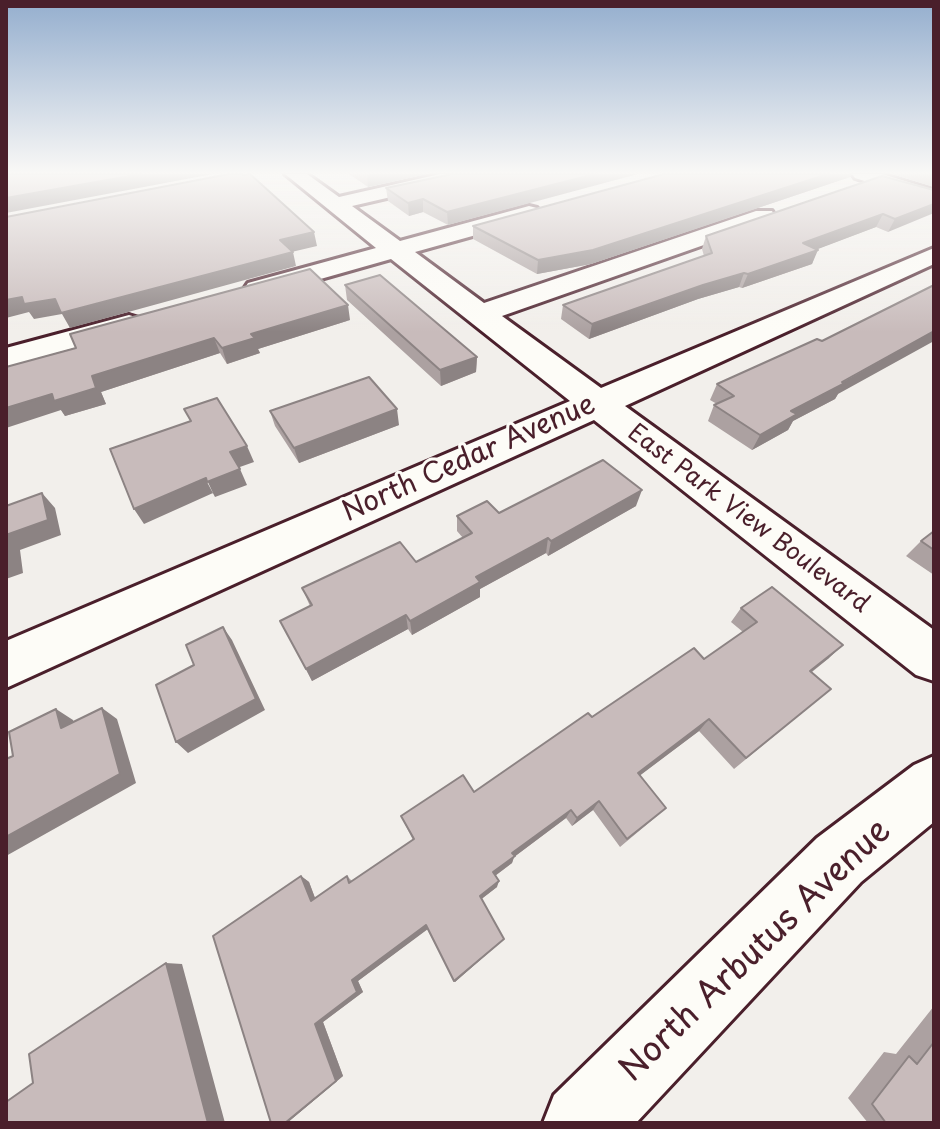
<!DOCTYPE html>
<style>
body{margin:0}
#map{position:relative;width:940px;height:1129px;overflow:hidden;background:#f2efeb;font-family:"Playpen Sans",sans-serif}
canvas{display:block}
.frame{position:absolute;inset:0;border:8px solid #4a1f2b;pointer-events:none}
</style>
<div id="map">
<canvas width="940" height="1129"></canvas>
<div class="frame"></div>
</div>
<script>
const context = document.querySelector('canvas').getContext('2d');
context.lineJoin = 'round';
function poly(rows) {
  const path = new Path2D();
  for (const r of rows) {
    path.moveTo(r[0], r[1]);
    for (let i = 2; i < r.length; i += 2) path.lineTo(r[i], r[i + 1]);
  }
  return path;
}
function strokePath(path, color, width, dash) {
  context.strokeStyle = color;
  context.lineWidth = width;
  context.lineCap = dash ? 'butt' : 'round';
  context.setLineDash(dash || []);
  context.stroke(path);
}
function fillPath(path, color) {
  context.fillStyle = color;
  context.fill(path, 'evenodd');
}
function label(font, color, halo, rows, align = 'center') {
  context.font = font + ' "Playpen Sans",sans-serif';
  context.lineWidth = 6;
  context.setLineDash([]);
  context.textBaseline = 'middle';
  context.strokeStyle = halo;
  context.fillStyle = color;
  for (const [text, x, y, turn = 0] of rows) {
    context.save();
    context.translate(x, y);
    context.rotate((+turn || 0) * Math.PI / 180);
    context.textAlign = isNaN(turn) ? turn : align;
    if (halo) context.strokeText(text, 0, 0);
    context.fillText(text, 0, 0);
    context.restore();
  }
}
const minor = poly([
 [285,174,307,174,339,197,440,174,476,174,473,178,352,206,400,241,529,206,537,208,540,213,537,218,415,252,484,303,756,211,772,211,775,216,772,221,502,316,601,388,934,248,934,264,625,406,934,630,934,681,916,675,594,420,6,688,6,641,570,401,391,259,257,297,248,295,244,289,248,283,376,248,285,174],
 [852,174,882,174,934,190,934,203,855,178,852,174],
 [129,315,139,318,143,324,139,330,6,367,6,348,129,315],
 [934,756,934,822,861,882,636,1123,543,1123,554,1095,817,838,914,765,934,756]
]);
const wall = poly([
 [349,174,427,174,368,187],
 [452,174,448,225,423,212,409,216,388,201,386,188],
 [892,174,934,174,934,187],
 [850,177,591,264,537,274,473,239,473,226],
 [934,190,888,232,876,227,817,249,812,264,742,288,739,287,698,299,589,339,561,319,563,305,704,256,702,249,706,236],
 [345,285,477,357,476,372,441,386,347,300],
 [350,320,258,349,260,353,227,364,220,353,101,392,106,404,65,416,61,410,6,367],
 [717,384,838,394,835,399,793,421,788,430,752,450,708,421,714,405,717,404,710,400],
 [270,411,399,425,299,463,275,426],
 [636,506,548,556,546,553,480,589,480,597,412,635,408,629,312,681,280,621,310,606,302,588,416,562,463,538,457,531,457,516],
 [934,531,934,575,906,556,921,541],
 [741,608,829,658,812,672,831,689,734,769,699,731,640,775,657,816,620,847,593,810,572,826,566,818,514,857,512,863,495,876,497,887,481,899,504,939,455,982,427,929,358,981,363,992,323,1022,343,1076,287,1123,301,876,309,882,315,898,347,876,352,881,413,840,401,816,474,792,592,717,704,659,743,632,731,622],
 [934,1006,934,1123,868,1123,848,1098,884,1052,896,1054]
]);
const shadedWall = poly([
 [141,174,213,174,6,213,6,198],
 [372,174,427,174,368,187,367,175],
 [595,174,638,174,448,225,447,212],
 [828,174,852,174,850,177,591,264,537,274,538,260],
 [423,199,423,212,409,216,408,203],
 [934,204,934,213,888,232,895,219],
 [883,214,876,227,797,257,803,243],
 [314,232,317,246,283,254,280,240],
 [818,250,812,264,742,288,748,274],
 [293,252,296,266,70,328,62,314,34,319,29,312,6,318,6,300,22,297],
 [744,273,739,287,698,299,589,339,592,324,703,285],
 [348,305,350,320,258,349,260,353,227,364,222,348,251,334],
 [934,331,934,341,838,394,835,399,793,421,788,430,752,450,760,435,791,411],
 [214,338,220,353,101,392,106,404,65,416,61,410,6,428,6,408,92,376],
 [477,357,476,372,441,386,440,370],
 [397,409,399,425,299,463,294,448],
 [247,446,254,462,237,468,230,452],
 [240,469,247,485,215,497,207,482],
 [206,478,213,493,144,524,134,509],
 [642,490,636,506,548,556,551,541],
 [42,493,55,508,61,535,20,550,23,573,6,579,6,535],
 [548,538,546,553,480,589,480,597,412,635,410,621,476,577],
 [406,615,408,629,312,681,306,669],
 [223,627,232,640,265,710,188,753,176,742],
 [843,645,829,658,797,683,810,671],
 [102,708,117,719,136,783,6,856,6,837],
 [56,709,73,720,78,739,61,728],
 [709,719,699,731,630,783,638,773],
 [599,801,593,810,572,826,577,818],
 [571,810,566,818,514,857,512,863,492,878,493,872,512,853],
 [301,876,309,882,318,906,311,901],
 [499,881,497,887,479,901,480,896],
 [426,925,428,929,358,981,363,992,323,1022,343,1076,287,1123,285,1123,315,1024,352,980],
 [504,939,455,982,454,981],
 [166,963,182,964,225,1123,208,1123]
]);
const building = poly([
 [6,174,141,174,6,198,6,174],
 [229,174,242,174,243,175,250,174,314,232,280,240,293,252,61,313,55,299,24,304,22,297,6,300,6,217,229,174],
 [452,174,595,174,447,212,423,199,408,203,386,188,452,174],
 [664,174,828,174,593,250,538,260,473,226,664,174],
 [882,176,934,190,934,204,895,219,883,214,803,243,818,250,748,274,744,273,703,285,592,324,563,305,712,253,706,236,882,176],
 [310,269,348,305,251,334,255,338,222,348,214,338,92,376,96,388,54,401,52,394,6,408,6,367,76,348,70,334,310,269],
 [380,275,477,357,440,370,345,285,380,275],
 [934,285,934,331,842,382,845,383,791,411,797,414,760,435,714,405,734,396,717,384,817,339,822,341,934,285],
 [369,377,397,409,294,448,270,411,369,377],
 [217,398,247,446,230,452,240,469,207,482,206,478,134,509,110,449,191,421,184,409,217,398],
 [603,460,642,490,551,541,548,538,476,577,480,582,410,621,406,615,306,669,280,621,312,605,302,588,400,542,416,562,472,533,457,516,487,501,499,513,603,460],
 [42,493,48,520,6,535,6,506,42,493],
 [934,531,934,550,921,541,934,531],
 [772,587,843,645,810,671,831,689,746,758,709,719,638,773,666,808,627,839,599,801,577,818,571,810,512,853,515,856,493,872,499,881,480,896,504,939,454,981,426,925,352,980,357,992,315,1024,336,1081,285,1123,271,1123,213,936,301,876,311,901,347,876,349,883,414,839,401,816,463,775,474,792,588,713,592,717,694,648,704,659,757,622,741,608,772,587],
 [223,627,256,699,176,742,156,685,194,665,186,645,223,627],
 [102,708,120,774,6,837,6,759,13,756,9,732,56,709,61,728,102,708],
 [166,963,208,1123,6,1123,6,1102,33,1083,29,1054,166,963],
 [934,1042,934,1123,886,1123,872,1104,909,1056,917,1064,934,1042]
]);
const farStreetnames = [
 ["East Park View Boulevard",748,519,37]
];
const streetNames = [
 ["North Cedar Avenue",469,459,-24]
];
const nearStreetnames = [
 ["North Arbutus Avenue",756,951,-44]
];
strokePath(minor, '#4a1f2b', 6);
fillPath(minor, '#fdfcf7');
fillPath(wall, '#aca1a1');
fillPath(shadedWall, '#8c8383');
fillPath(building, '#c8bbbb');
strokePath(building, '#8c8383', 2);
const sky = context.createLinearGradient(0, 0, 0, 332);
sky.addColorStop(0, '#94aece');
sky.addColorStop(0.52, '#f9f8f6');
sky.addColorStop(1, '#f9f8f600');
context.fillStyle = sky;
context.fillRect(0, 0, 940, 332);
label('24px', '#4a1f2b', '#fdfcf7', farStreetnames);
label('28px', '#4a1f2b', '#fdfcf7', streetNames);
label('34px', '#4a1f2b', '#fdfcf7', nearStreetnames);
</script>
